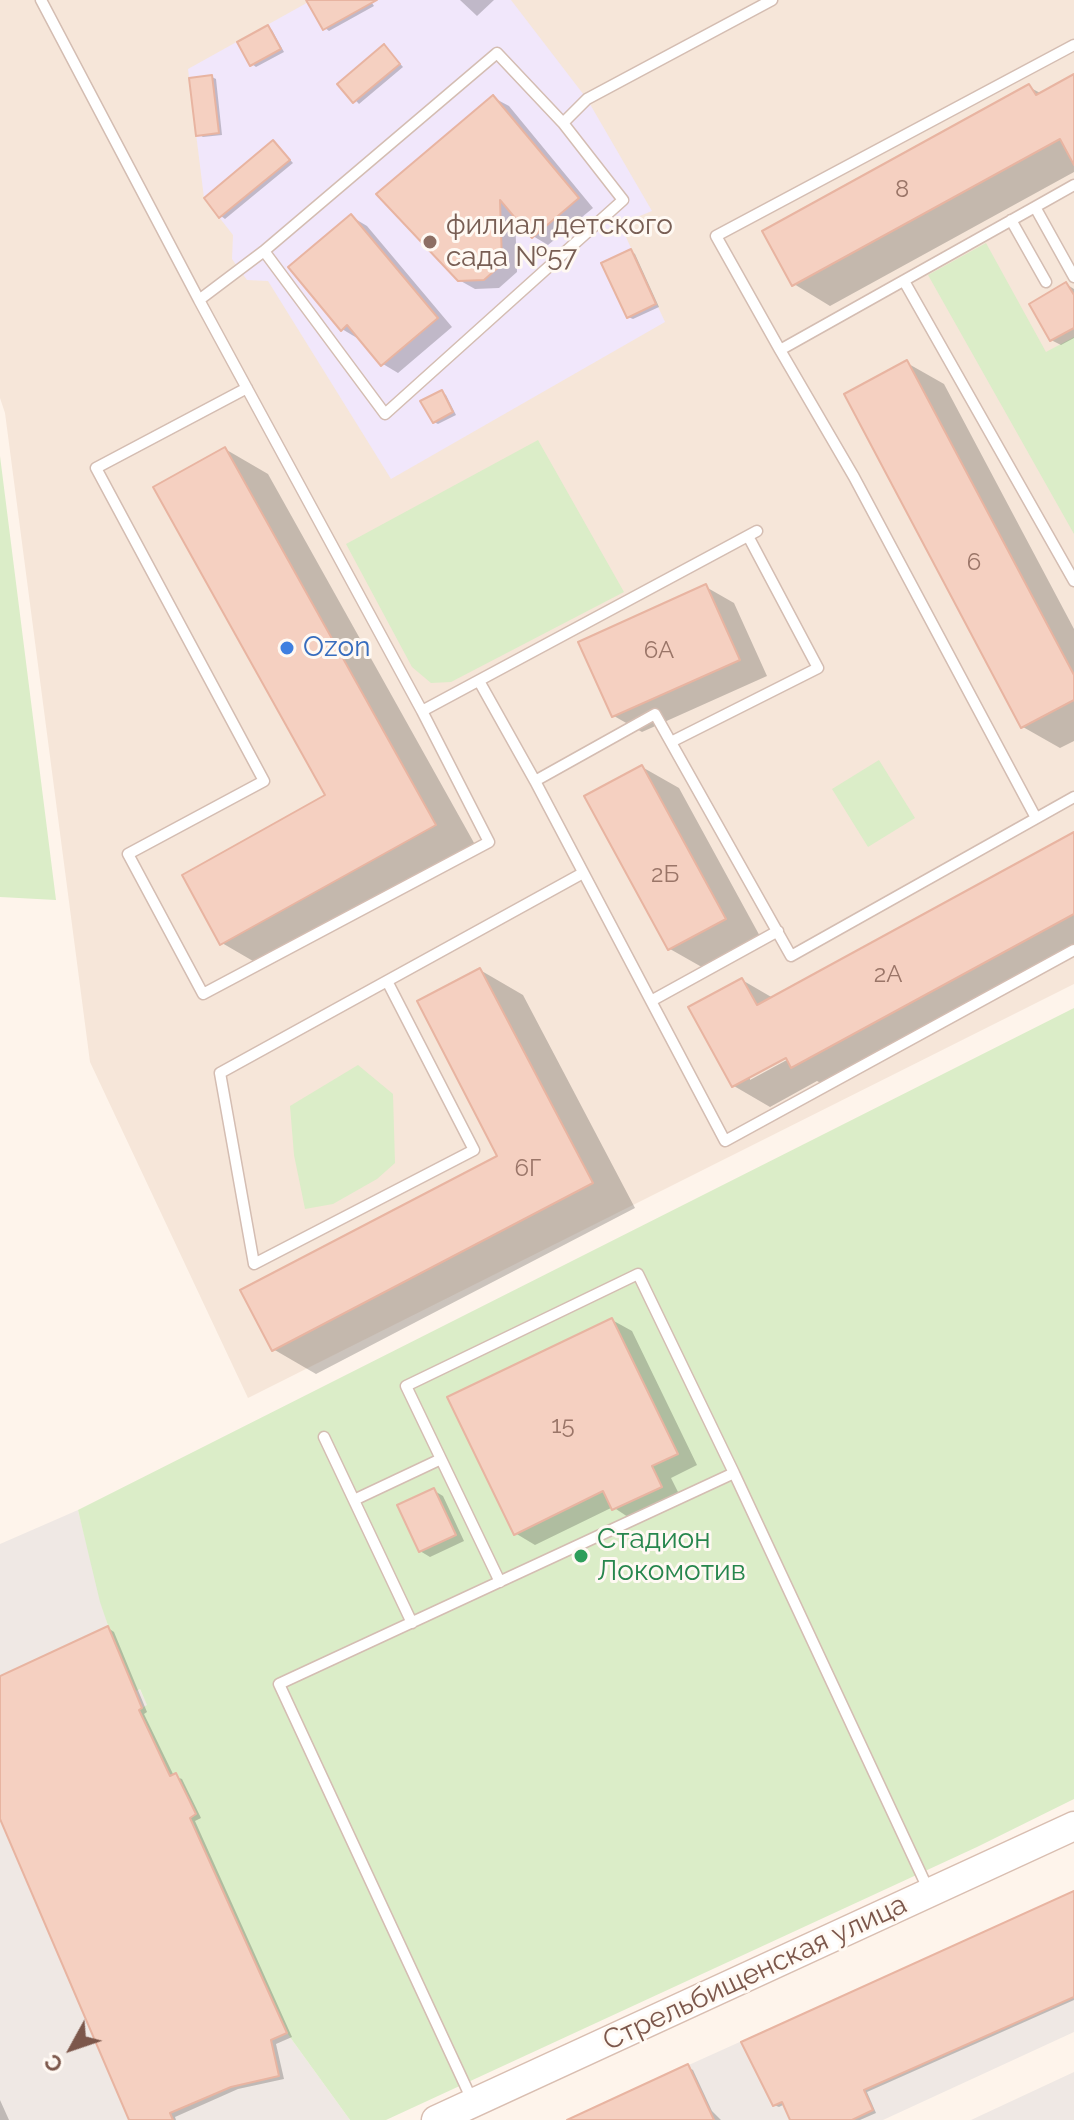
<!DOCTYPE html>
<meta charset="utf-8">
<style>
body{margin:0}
#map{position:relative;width:1074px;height:2120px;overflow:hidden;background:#fef4eb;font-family:Raleway,sans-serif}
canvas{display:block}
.north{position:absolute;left:32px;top:2008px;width:80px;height:80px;-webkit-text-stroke:6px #fff9f3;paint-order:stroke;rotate:230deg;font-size:22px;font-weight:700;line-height:32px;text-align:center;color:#7c574b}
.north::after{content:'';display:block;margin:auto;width:28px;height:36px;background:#7c574b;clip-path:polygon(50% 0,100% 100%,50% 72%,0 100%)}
</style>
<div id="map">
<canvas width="1074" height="2120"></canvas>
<div class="north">С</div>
</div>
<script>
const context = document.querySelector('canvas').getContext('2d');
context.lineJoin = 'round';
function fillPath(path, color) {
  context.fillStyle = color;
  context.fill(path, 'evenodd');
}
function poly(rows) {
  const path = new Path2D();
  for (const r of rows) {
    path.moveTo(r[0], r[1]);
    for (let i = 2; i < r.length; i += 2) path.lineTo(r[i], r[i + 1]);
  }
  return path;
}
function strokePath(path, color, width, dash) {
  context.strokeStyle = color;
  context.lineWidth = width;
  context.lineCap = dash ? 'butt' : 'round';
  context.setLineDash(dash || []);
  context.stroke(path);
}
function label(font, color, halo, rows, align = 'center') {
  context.font = font + ' Raleway,sans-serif';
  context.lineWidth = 6;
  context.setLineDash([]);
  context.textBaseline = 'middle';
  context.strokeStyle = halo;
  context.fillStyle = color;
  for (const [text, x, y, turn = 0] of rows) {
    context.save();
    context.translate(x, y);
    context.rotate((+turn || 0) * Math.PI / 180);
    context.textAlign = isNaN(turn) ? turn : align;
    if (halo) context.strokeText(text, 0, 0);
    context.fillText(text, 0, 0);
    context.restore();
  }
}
const residential = poly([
 [0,0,1074,0,1074,984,248,1398,90,1062,5,413,0,398]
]);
const industrial = poly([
 [78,1510,108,1626,148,1706,139,1710,170,1776,177,1772,183,1786,177,1790,189,1800,196,1814,190,1818,287,2033,350,2120,0,2120,0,1544],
 [1074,1891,1074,2032,883,2120,567,2120],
 [1074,2072,1074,2120,971,2120]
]);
const education = poly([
 [312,0,511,0,587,99,652,211,620,224,665,322,391,479,268,281,247,280,232,259,233,235,204,198,188,69]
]);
const green = poly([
 [986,243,1046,352,1074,337,1074,534,928,275],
 [538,440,624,592,451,682,431,683,412,667,346,544],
 [0,456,56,900,0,897],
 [879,760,915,818,868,847,832,789],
 [1074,1008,1074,1799,977,1847,386,2120,350,2120,287,2033,190,1818,196,1814,177,1790,183,1786,177,1773,170,1776,139,1710,147,1705,140,1689,131,1693,100,1602,78,1510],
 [358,1065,393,1094,395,1163,377,1179,333,1204,305,1209,294,1155,290,1106]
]);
const shadow = poly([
 [317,0,370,0,374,6,329,31,325,28],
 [460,0,494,0,477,16],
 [268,27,272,30,284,52,256,67,252,64],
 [384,46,403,67,359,104,340,84],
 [212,77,216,79,222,135,203,137,198,134],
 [1074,77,1074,172,830,306,794,284,1029,87,1042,94],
 [494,98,509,106,593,208,548,245,533,236,515,214,517,272,499,288,475,289,459,280],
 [273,142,293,163,225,219,221,216],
 [352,217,367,226,452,327,398,373,383,364,359,336,357,338,342,329],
 [631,251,635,254,659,307,633,319,628,317],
 [1066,284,1074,289,1074,338,1061,345,1051,340],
 [907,363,944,384,1074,629,1074,741,1060,748,1023,727],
 [442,392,446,395,456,415,438,424,434,422],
 [225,449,268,474,478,850,265,968,222,943,328,796],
 [706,587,734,603,767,676,642,732,614,716],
 [642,767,679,788,762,940,707,970,670,949],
 [1074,834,1074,953,829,1087,817,1081,770,1107,734,1086,742,980,773,998],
 [794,1052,796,1055,750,1080,750,1075],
 [480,970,523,995,635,1208,316,1374,273,1349,500,1156],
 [612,1320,632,1331,697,1465,671,1478,681,1498,634,1521,613,1507,535,1545,515,1533],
 [433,1490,443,1496,464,1541,430,1557,420,1551],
 [108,1628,114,1632,147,1712,144,1714,174,1776,182,1779,201,1818,195,1821,292,2037,276,2044,284,2079,238,2089,175,2117,176,2120,131,2120,0,1814,0,1678],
 [1074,1893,1074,2000,867,2092,876,2113,860,2120,792,2120,785,2104,779,2107,774,2105],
 [688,2067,693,2070,712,2111,721,2120,572,2120],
 [0,2100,9,2120,0,2120]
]);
const building = poly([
 [306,0,377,0,323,30,306,0],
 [268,25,281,49,250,66,237,42,268,25],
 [384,44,400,64,353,103,337,84,384,44],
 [1074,74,1074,165,1060,139,792,286,762,231,1029,84,1036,95,1074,74],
 [212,75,219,133,196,136,189,78,212,75],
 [493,95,579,198,532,238,500,200,502,264,484,280,458,281,376,194,493,95],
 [273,140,290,160,219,218,204,198,273,140],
 [351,214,438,318,381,366,347,325,341,331,288,267,351,214],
 [631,249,656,304,627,318,601,263,631,249],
 [1066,282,1074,295,1074,328,1050,341,1029,304,1066,282],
 [907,360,1074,675,1074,700,1021,728,844,394,907,360],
 [442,390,453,412,433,423,420,401,442,390],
 [225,447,436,825,220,945,182,875,325,795,153,487,225,447],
 [706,584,740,660,612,717,578,642,706,584],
 [642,765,726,919,668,950,584,796,642,765],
 [1074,832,1074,914,791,1068,786,1058,732,1087,688,1007,742,978,757,1005,1074,832],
 [480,968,593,1183,272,1351,240,1290,497,1156,417,1001,480,968],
 [612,1318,678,1454,652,1466,662,1487,612,1510,603,1491,514,1535,447,1397,612,1318],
 [434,1488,456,1535,419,1552,397,1505,434,1488],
 [108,1626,142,1708,139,1710,170,1776,176,1773,196,1814,190,1818,287,2033,271,2040,279,2076,231,2087,170,2113,173,2120,129,2120,0,1819,0,1676,108,1626],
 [1074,1891,1074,1997,864,2090,873,2110,852,2120,790,2120,782,2102,773,2106,741,2042,1074,1891],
 [688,2064,714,2120,567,2120,688,2064]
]);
const service = poly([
 [41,0,199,300,264,251],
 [1074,45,716,236,780,350,1035,207,1074,277],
 [497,53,563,123,623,200,385,414,264,251,497,53],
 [563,123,587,99,772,0],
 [1035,207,1074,185],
 [1011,220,1046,282],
 [904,281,1074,581],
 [199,300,422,711,489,842,203,994,128,854,264,781,96,468,247,388],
 [780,350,854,477,1036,818],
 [479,681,535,781,651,1001,778,931],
 [422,711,757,531],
 [671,742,818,668,748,536],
 [535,781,655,714,791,956,1074,797],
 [387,981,474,1150,254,1264,220,1073,583,873],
 [651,1001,725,1141,1074,950],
 [324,1437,412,1623],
 [354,1500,441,1459],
 [500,1582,406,1386,638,1274,734,1473],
 [472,2100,279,1684,734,1473,929,1891]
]);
const secondary = poly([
 [436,2120,1074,1826]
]);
const markers = [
 [430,242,8,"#8d6e63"],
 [287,648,8,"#3f7fe0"],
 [581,1556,8,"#2e9e5b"]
];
const numberNames = [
 ["8",902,190],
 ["6",974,563],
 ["6А",659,651],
 ["2Б",665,875],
 ["2А",888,975],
 ["6Г",528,1169],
 ["15",563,1426]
];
const educationNames = [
 ["филиал детского",446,226],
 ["сада №57",446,258]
];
const shopNames = [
 ["Ozon",303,648]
];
const leisureNames = [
 ["Стадион",597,1540],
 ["Локомотив",597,1572]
];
const streetNames = [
 ["Стрельбищенская улица",755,1973,-25]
];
fillPath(residential, '#f6e6d9');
fillPath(industrial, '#efe8e4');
fillPath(education, '#f1e7fb');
fillPath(green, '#dbedc8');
fillPath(shadow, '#0003');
fillPath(building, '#f5d0c1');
strokePath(building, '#e8b4a1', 2);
strokePath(service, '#d4bdb2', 13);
strokePath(secondary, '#d9beb1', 31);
strokePath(service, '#fff', 10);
strokePath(secondary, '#fff', 28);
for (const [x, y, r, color] of markers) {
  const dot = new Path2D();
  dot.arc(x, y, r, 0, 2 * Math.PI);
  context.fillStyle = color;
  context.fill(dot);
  strokePath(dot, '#fff9f3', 3);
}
label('24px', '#9a7568', null, numberNames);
label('28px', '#785e54', '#fff9f3', educationNames, 'left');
label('28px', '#366cbe', '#fff9f3', shopNames, 'left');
label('28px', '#27864d', '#fff9f3', leisureNames, 'left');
label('28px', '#7c574b', '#fff9f3', streetNames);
</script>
